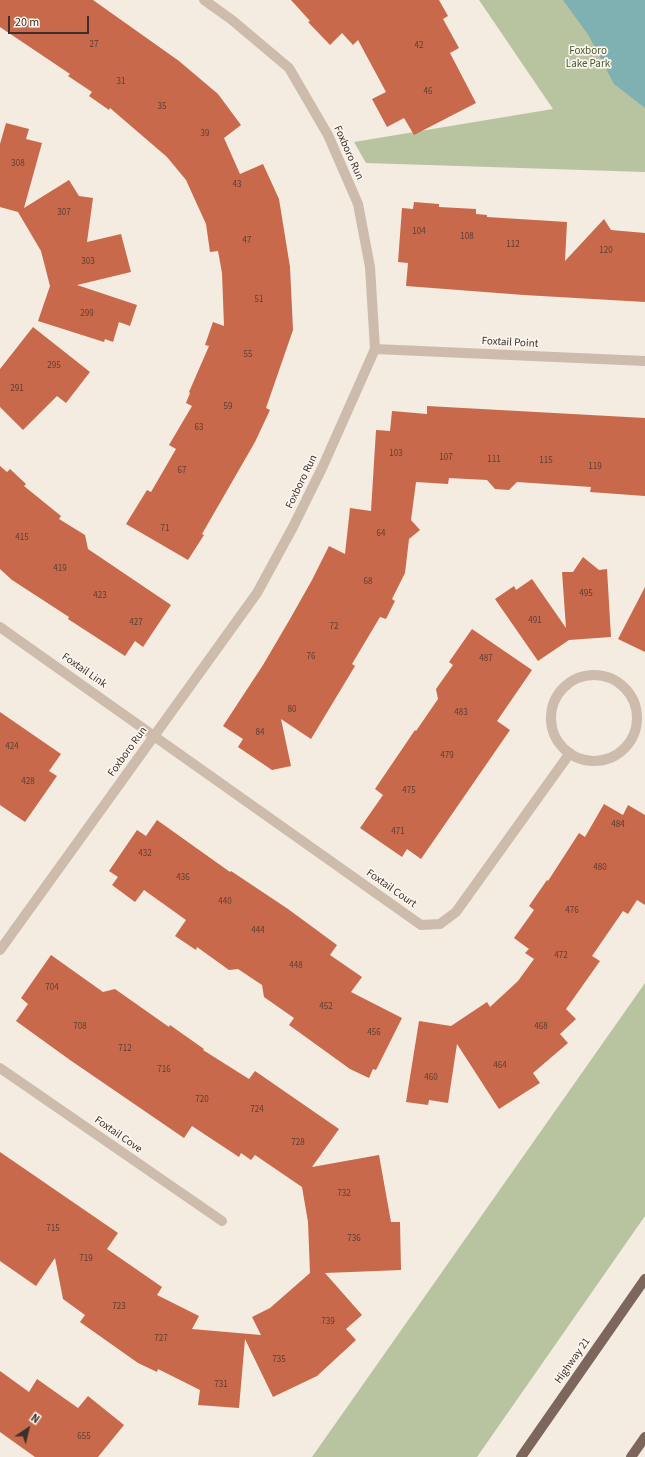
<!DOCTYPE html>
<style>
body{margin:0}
#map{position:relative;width:645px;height:1457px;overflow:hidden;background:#f4ebe1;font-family:"Source Sans 3",sans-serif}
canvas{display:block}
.north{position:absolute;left:8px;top:1409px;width:40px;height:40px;-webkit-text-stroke:3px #fbf5ee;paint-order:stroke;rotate:35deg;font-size:11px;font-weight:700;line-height:16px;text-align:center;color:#3b302b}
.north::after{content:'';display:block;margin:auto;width:14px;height:18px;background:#3b302b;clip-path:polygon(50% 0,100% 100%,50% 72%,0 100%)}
.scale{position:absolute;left:8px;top:16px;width:81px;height:18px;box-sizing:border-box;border:2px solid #3b302b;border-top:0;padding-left:5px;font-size:12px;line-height:14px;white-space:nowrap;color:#3b302b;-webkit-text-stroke:3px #fbf5ee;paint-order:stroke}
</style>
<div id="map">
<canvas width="645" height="1457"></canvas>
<div class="north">N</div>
<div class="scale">20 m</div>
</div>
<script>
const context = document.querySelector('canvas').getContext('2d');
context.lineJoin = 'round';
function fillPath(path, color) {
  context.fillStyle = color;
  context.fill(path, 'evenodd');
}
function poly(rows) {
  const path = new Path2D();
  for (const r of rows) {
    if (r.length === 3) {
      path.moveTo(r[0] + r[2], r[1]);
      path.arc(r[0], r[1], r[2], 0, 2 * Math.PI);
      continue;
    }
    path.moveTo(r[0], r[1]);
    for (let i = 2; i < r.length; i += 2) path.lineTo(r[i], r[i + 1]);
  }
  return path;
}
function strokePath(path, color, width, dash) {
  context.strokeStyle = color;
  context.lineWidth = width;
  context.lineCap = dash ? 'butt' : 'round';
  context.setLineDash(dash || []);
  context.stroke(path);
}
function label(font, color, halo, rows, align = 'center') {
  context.font = font + ' "Source Sans 3",sans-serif';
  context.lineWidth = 3.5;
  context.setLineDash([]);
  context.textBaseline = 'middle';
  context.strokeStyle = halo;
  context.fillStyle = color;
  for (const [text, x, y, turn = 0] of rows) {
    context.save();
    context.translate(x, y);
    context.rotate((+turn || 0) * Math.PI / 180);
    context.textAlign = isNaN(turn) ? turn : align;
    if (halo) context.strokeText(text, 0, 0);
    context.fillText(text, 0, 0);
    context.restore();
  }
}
const green = poly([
 [479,0,645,0,645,172,366,163,354,142,553,109],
 [645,983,645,1216,477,1457,312,1457]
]);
const water = poly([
 [563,0,645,0,645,108,614,84,589,36]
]);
const building = poly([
 [0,0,93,0,179,61,218,94,241,125,224,138,240,174,263,164,279,199,290,267,293,330,266,408,270,410,255,442,202,534,204,535,188,560,126,524,147,490,151,492,176,449,169,445,192,406,186,403,190,393,189,392,209,346,205,345,213,322,224,326,222,273,218,251,210,252,206,224,186,180,167,157,110,108,109,110,89,96,92,92,68,76,70,74,0,27],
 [291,0,439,0,448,16,443,19,459,48,450,53,476,103,414,135,404,118,387,127,372,99,386,92,358,40,353,45,342,33,330,45,308,22,310,21],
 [6,123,29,129,26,139,42,143,24,208,69,180,79,196,93,198,87,242,121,234,131,272,77,285,137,305,130,326,119,322,113,342,105,339,104,342,38,321,50,286,41,251,18,212,0,207,0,144],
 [414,202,439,204,439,207,476,209,476,214,487,215,487,217,567,222,565,261,604,219,611,230,645,233,645,302,524,295,406,286,408,263,398,262,402,208,413,209],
 [33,327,90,372,66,403,57,396,23,430,0,407,0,369],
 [427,406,645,418,645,496,590,492,591,487,517,482,509,490,495,489,487,480,449,478,448,484,416,482,411,520,420,530,409,539,405,573,392,599,395,601,386,619,380,617,352,664,355,666,311,739,281,719,291,766,272,770,238,747,243,739,223,726,263,665,290,619,312,580,329,546,345,554,350,508,371,511,376,430,390,431,392,411,427,414],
 [0,466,7,472,10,469,26,484,24,486,61,516,59,519,85,535,88,549,171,605,143,647,135,641,125,656,68,619,69,617,12,580,0,569],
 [583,557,599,570,607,569,611,637,569,640,538,661,495,599,514,586,516,590,532,579,566,628,562,572,573,572],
 [645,587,645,652,618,639],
 [472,629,532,670,497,721,510,730,421,859,407,849,402,857,360,828,383,795,375,789,415,730,416,731,438,699,436,689,453,665,449,662],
 [0,712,61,754,49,771,57,776,25,822,0,805],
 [604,804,623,815,628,805,645,815,645,905,637,900,628,914,623,911,592,956,600,961,566,1009,576,1019,560,1034,568,1043,533,1073,540,1083,499,1109,457,1044,448,1103,429,1100,428,1105,406,1102,419,1021,451,1026,487,1002,490,1007,518,981,534,959,525,953,529,949,514,938,534,910,529,906,547,880,548,881,579,833,585,837],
 [157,820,230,872,231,871,288,909,337,945,330,955,362,977,351,992,402,1018,376,1070,373,1069,369,1078,350,1069,289,1025,294,1018,264,997,262,985,238,969,229,970,197,947,196,950,175,936,186,920,144,890,135,902,112,885,118,877,109,871,137,830,146,836],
 [51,955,103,992,115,989,169,1027,170,1025,204,1049,203,1050,249,1079,255,1071,339,1129,312,1167,379,1155,391,1222,400,1222,401,1270,325,1273,362,1315,346,1329,356,1340,317,1376,273,1397,245,1339,239,1408,198,1405,200,1390,158,1369,157,1372,138,1363,80,1322,85,1315,63,1299,55,1258,36,1286,0,1261,0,1152,118,1233,107,1249,162,1287,157,1295,199,1316,192,1329,261,1335,252,1317,270,1308,310,1273,308,1222,302,1187,255,1155,251,1160,241,1153,239,1157,192,1126,184,1138,70,1060,16,1021,28,1004,21,998],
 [0,1371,29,1392,37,1379,78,1408,88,1396,124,1425,98,1457,35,1457,0,1432]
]);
const street = poly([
 [375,349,645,361],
 [0,627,421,925,440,924,456,912,570,753],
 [594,718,43],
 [0,950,257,593,293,527,323,466,375,349,370,267,358,204,328,135,289,68,232,20,204,0],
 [0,1068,222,1221]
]);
const primary = poly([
 [521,1457,645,1279],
 [631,1457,645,1437]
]);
const numberNames = [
 ["27",94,45],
 ["42",419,46],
 ["31",121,82],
 ["46",428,92],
 ["35",162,107],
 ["39",205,134],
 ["308",18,164],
 ["43",237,185],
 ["307",64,213],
 ["104",419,232],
 ["108",467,237],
 ["47",247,241],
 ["112",513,245],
 ["120",606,251],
 ["303",88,262],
 ["51",259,300],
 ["299",87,314],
 ["55",248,355],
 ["295",54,366],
 ["291",17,389],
 ["59",228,407],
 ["63",199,428],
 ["103",396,454],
 ["107",446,458],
 ["111",494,460],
 ["115",546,461],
 ["119",595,467],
 ["67",182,471],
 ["71",165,529],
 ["64",381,534],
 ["415",22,538],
 ["419",60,569],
 ["68",368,582],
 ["495",586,594],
 ["423",100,596],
 ["491",535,621],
 ["427",136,623],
 ["72",334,627],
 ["76",311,657],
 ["487",486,659],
 ["80",292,710],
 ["483",461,713],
 ["84",260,733],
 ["424",12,747],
 ["479",447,756],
 ["428",28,782],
 ["475",409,791],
 ["484",618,825],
 ["471",398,832],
 ["432",145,854],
 ["480",600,868],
 ["436",183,878],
 ["440",225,902],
 ["476",572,911],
 ["444",258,931],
 ["472",561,956],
 ["448",296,966],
 ["704",52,988],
 ["452",326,1007],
 ["708",80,1027],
 ["468",541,1027],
 ["456",374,1033],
 ["712",125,1049],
 ["464",500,1066],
 ["716",164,1070],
 ["460",431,1078],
 ["720",202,1100],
 ["724",257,1110],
 ["728",298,1143],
 ["732",344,1194],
 ["715",53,1229],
 ["736",354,1239],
 ["719",86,1259],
 ["723",119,1307],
 ["739",328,1322],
 ["727",161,1339],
 ["735",279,1360],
 ["731",221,1385],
 ["655",84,1437]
];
const parkNames = [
 ["Foxboro",588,52],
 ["Lake Park",588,65]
];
const streetNames = [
 ["Foxboro Run",348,153,66],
 ["Foxtail Point",510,343,3],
 ["Foxboro Run",302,482,-64],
 ["Foxtail Link",84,671,35],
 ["Foxboro Run",128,752,-54],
 ["Foxtail Court",391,889,35],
 ["Foxtail Cove",118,1135,35],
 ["Highway 21",573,1361,-55]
];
fillPath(green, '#b8c4a0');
fillPath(water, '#7fb0b2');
fillPath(building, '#c8694b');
strokePath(street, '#cdbbac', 10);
strokePath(primary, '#7d675c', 10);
label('9px', '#5e3e33', null, numberNames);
label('11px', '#4a5a2e', '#fbf5ee', parkNames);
label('11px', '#3b302b', '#fbf5ee', streetNames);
</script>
